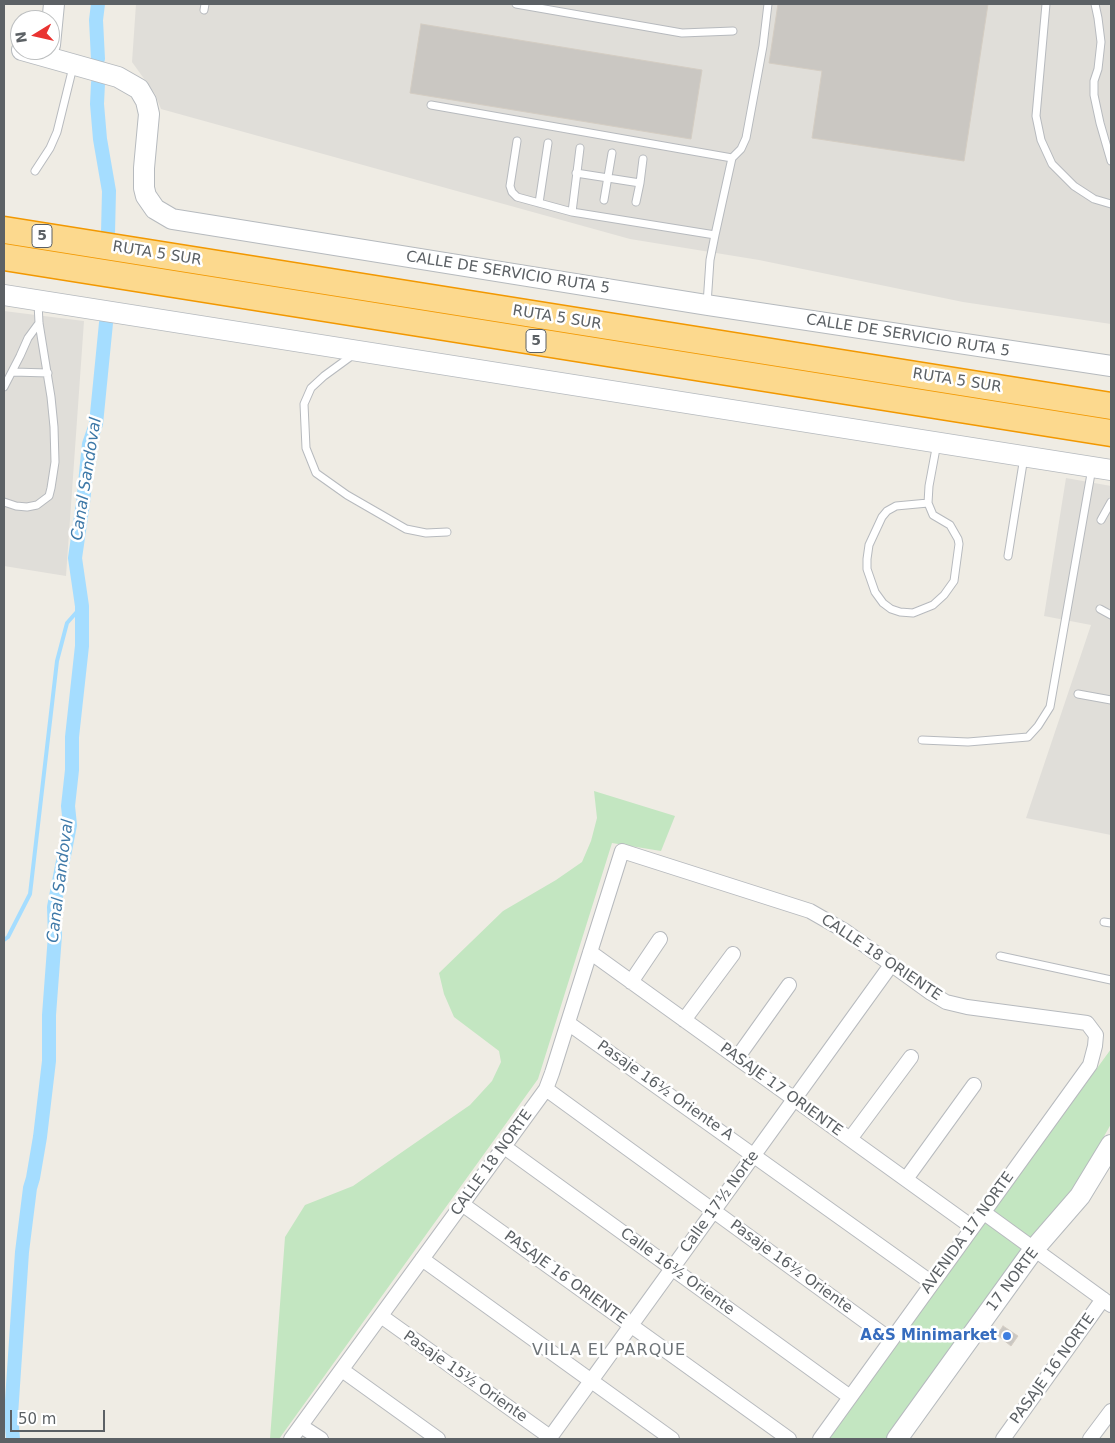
<!DOCTYPE html>
<meta charset="utf-8">
<style>
body{margin:0}
#map{position:relative;width:1115px;height:1443px;overflow:hidden;background:#efece4;font-family:"DejaVu Sans",sans-serif}
canvas{display:block}
.frame{position:absolute;inset:0;border:5px solid #5c6165;pointer-events:none}
.north{position:absolute;left:10px;top:10px;width:50px;height:50px;box-sizing:border-box;background:#fff;border:1px solid #bec0c1;border-radius:50%;rotate:261deg;font-size:14px;font-weight:700;line-height:20px;text-align:center;color:#5c6165}
.north::after{content:'';display:block;margin:auto;width:18px;height:22px;background:#e93331;clip-path:polygon(50% 0,100% 100%,50% 72%,0 100%)}
.scale{position:absolute;left:10px;top:1410px;width:95px;height:22px;box-sizing:border-box;border:2px solid #5c6165;border-top:0;padding-left:6px;font-size:15px;line-height:18px;white-space:nowrap;color:#5c6165;-webkit-text-stroke:4px #fff;paint-order:stroke}
</style>
<div id="map">
<canvas width="1115" height="1443"></canvas>
<div class="frame"></div>
<div class="north">N</div>
<div class="scale">50 m</div>
</div>
<script>
const context = document.querySelector('canvas').getContext('2d');
context.lineJoin = 'round';
function fillPath(path, color) {
  context.fillStyle = color;
  context.fill(path, 'evenodd');
}
function poly(rows) {
  const path = new Path2D();
  for (const r of rows) {
    path.moveTo(r[0], r[1]);
    for (let i = 2; i < r.length; i += 2) path.lineTo(r[i], r[i + 1]);
  }
  return path;
}
function strokePath(path, color, width, dash) {
  context.strokeStyle = color;
  context.lineWidth = width;
  context.lineCap = dash ? 'butt' : 'round';
  context.setLineDash(dash || []);
  context.stroke(path);
}
function label(font, color, halo, rows, align = 'center') {
  context.font = font + ' "DejaVu Sans",sans-serif';
  context.lineWidth = 5;
  context.setLineDash([]);
  context.textBaseline = 'middle';
  context.strokeStyle = halo;
  context.fillStyle = color;
  for (const [text, x, y, turn = 0] of rows) {
    context.save();
    context.translate(x, y);
    context.rotate((+turn || 0) * Math.PI / 180);
    context.textAlign = isNaN(turn) ? turn : align;
    if (halo) context.strokeText(text, 0, 0);
    context.fillText(text, 0, 0);
    context.restore();
  }
}
const industrial = poly([
 [136,4,1111,4,1111,324,963,302,759,260,630,239,161,109,155,94,132,62],
 [4,311,84,321,66,576,4,566],
 [1066,478,1111,486,1111,835,1026,818,1091,625,1044,616]
]);
const green = poly([
 [594,791,675,816,661,851,612,843,538,1079,279,1439,270,1439,285,1237,305,1205,353,1186,470,1105,492,1081,501,1062,499,1051,454,1017,444,994,439,973,503,911,556,880,582,862,591,841,597,818],
 [1111,1049,1111,1124,1069,1198,891,1439,827,1439]
]);
const stream = poly([
 [4,940,8,937,30,894,57,661,67,623,82,606]
]);
const canal = poly([
 [98,59,96,20,98,4],
 [98,83,97,104,100,139,109,191,108,233],
 [13,1439,11,1415,22,1252,30,1188,33,1178,40,1137,49,1061,49,1015,55,935,54,907,70,825,68,806,72,770,72,737,82,646,82,606,75,558,83,503,89,444,96,424,106,323]
]);
const building = poly([
 [778,4,988,4,964,161,812,138,822,71,769,63,778,4],
 [421,24,702,70,691,139,410,93,421,24],
 [1003,1326,1018,1336,1011,1346,997,1335,1003,1326]
]);
const lane = poly([
 [516,4,682,33,733,31],
 [1046,4,1036,116,1041,140,1052,164,1074,186,1094,199,1111,204],
 [1095,4,1098,18,1101,42,1098,69,1094,81,1094,95,1100,123,1111,161],
 [204,10,205,4],
 [431,105,732,158],
 [517,141,510,186,512,192,517,197,572,212,715,235],
 [35,171,50,148,57,132,73,67],
 [576,173,640,183,636,202],
 [640,183,643,159],
 [604,200,612,153],
 [539,203,548,143],
 [572,212,580,148],
 [707,304,710,260,715,235,732,158,741,149,746,138,763,46,768,4],
 [350,352,350,357,324,376,311,388,304,404,306,448,316,473,347,495,406,529,426,533,447,532],
 [13,372,48,373],
 [4,387,20,356,28,338,39,323],
 [4,502,16,506,27,507,37,505,49,496,51,488,55,462,54,427,51,397,39,323,38,303],
 [928,503,896,506,887,511,882,517,869,545,867,559,867,569,875,592,883,603,891,609,900,612,913,613,933,605,944,595,954,581,959,544,958,539,950,525,933,515,928,503,929,486,937,443],
 [1101,520,1111,502],
 [1008,556,1024,457],
 [1100,609,1111,615],
 [1078,694,1111,700],
 [922,740,968,742,1028,737,1038,726,1050,707,1092,468],
 [1104,922,1111,923],
 [1000,956,1111,980]
]);
const street = poly([
 [590,952,972,1227],
 [631,982,660,939],
 [684,1020,733,954],
 [568,1023,932,1283],
 [737,1058,789,985],
 [546,1089,891,1340],
 [850,1139,911,1057],
 [503,1146,850,1397],
 [906,1179,974,1085],
 [462,1204,789,1439],
 [983,1212,1111,1305],
 [422,1259,672,1439],
 [381,1316,550,1437],
 [342,1370,438,1439],
 [301,1426,321,1439],
 [291,1439,546,1089,552,1073,622,851,810,911,845,931,931,993,946,1002,967,1007,1087,1023,1096,1035,1095,1046,1090,1065,820,1439],
 [549,1439,891,965],
 [1003,1439,1103,1299],
 [1090,1439,1111,1411]
]);
const secondary = poly([
 [50,45,54,4],
 [22,50,118,77,139,89,146,101,149,114,144,168,144,188,146,196,155,209,172,219,707,305,1111,366],
 [4,295,1111,470],
 [897,1439,1034,1249,1080,1196,1111,1145]
]);
const highway = poly([
 [4,230,1111,406],
 [4,257,1111,433]
]);
const markers = [
 [1007,1336,5,"#3f7fe0"]
];
const shields = [
 [42,236,20],
 [536,341,20]
];
const shieldNames = [
 ["5",42,236],
 ["5",536,341]
];
const streetNames = [
 ["RUTA 5 SUR",157,254,9],
 ["CALLE DE SERVICIO RUTA 5",508,273,9],
 ["RUTA 5 SUR",557,318,9],
 ["CALLE DE SERVICIO RUTA 5",908,336,9],
 ["RUTA 5 SUR",957,381,9],
 ["CALLE 18 ORIENTE",881,958,34],
 ["PASAJE 17 ORIENTE",781,1090,36],
 ["Pasaje 16½ Oriente A",665,1091,35],
 ["CALLE 18 NORTE",492,1163,-54],
 ["Calle 17½ Norte",720,1202,-54],
 ["AVENIDA 17 NORTE",968,1233,-54],
 ["Pasaje 16½ Oriente",791,1267,36],
 ["Calle 16½ Oriente",677,1272,36],
 ["PASAJE 16 ORIENTE",565,1278,36],
 ["17 NORTE",1013,1280,-53],
 ["PASAJE 16 NORTE",1053,1369,-54],
 ["Pasaje 15½ Oriente",465,1377,35]
];
const shopNames = [
 ["A&S Minimarket",997,1336]
];
const waterNames = [
 ["Canal Sandoval",87,479,-81],
 ["Canal Sandoval",61,881,-83]
];
const neighbourhoodNames = [
 ["VILLA EL PARQUE",609,1351]
];
fillPath(industrial, '#e0ded9');
fillPath(green, '#c3e6c1');
strokePath(stream, '#a5ddff', 4);
strokePath(canal, '#a5ddff', 14);
fillPath(building, '#cac7c2');
strokePath(building, '#d4cdc3', 1);
strokePath(lane, '#b7babe', 9);
strokePath(street, '#b7babe', 16);
strokePath(secondary, '#b6babe', 22);
strokePath(highway, '#f29801', 29);
strokePath(lane, '#fff', 7);
strokePath(street, '#fff', 14);
strokePath(secondary, '#fff', 20);
strokePath(highway, '#fcd98e', 26);
for (const [x, y, r, color] of markers) {
  const dot = new Path2D();
  dot.arc(x, y, r, 0, 2 * Math.PI);
  context.fillStyle = color;
  context.fill(dot);
  strokePath(dot, '#fff', 2);
}
for (const [x, y, w] of shields) {
  const box = new Path2D();
  box.roundRect(x - w / 2, y - 11.5, w, 23, 4);
  context.fillStyle = '#fff';
  context.fill(box);
  strokePath(box, '#5c6165', 1);
}
label('bold 14px', '#5c6165', null, shieldNames);
label('15px', '#5c6165', '#fff', streetNames);
label('bold 15px', '#366cbe', '#fff', shopNames, 'right');
label('italic 16px', '#3e79a8', '#fff', waterNames);
context.letterSpacing = '1px';
label('16px', '#6d7377', '#fff', neighbourhoodNames);
context.letterSpacing = '0px';
</script>
